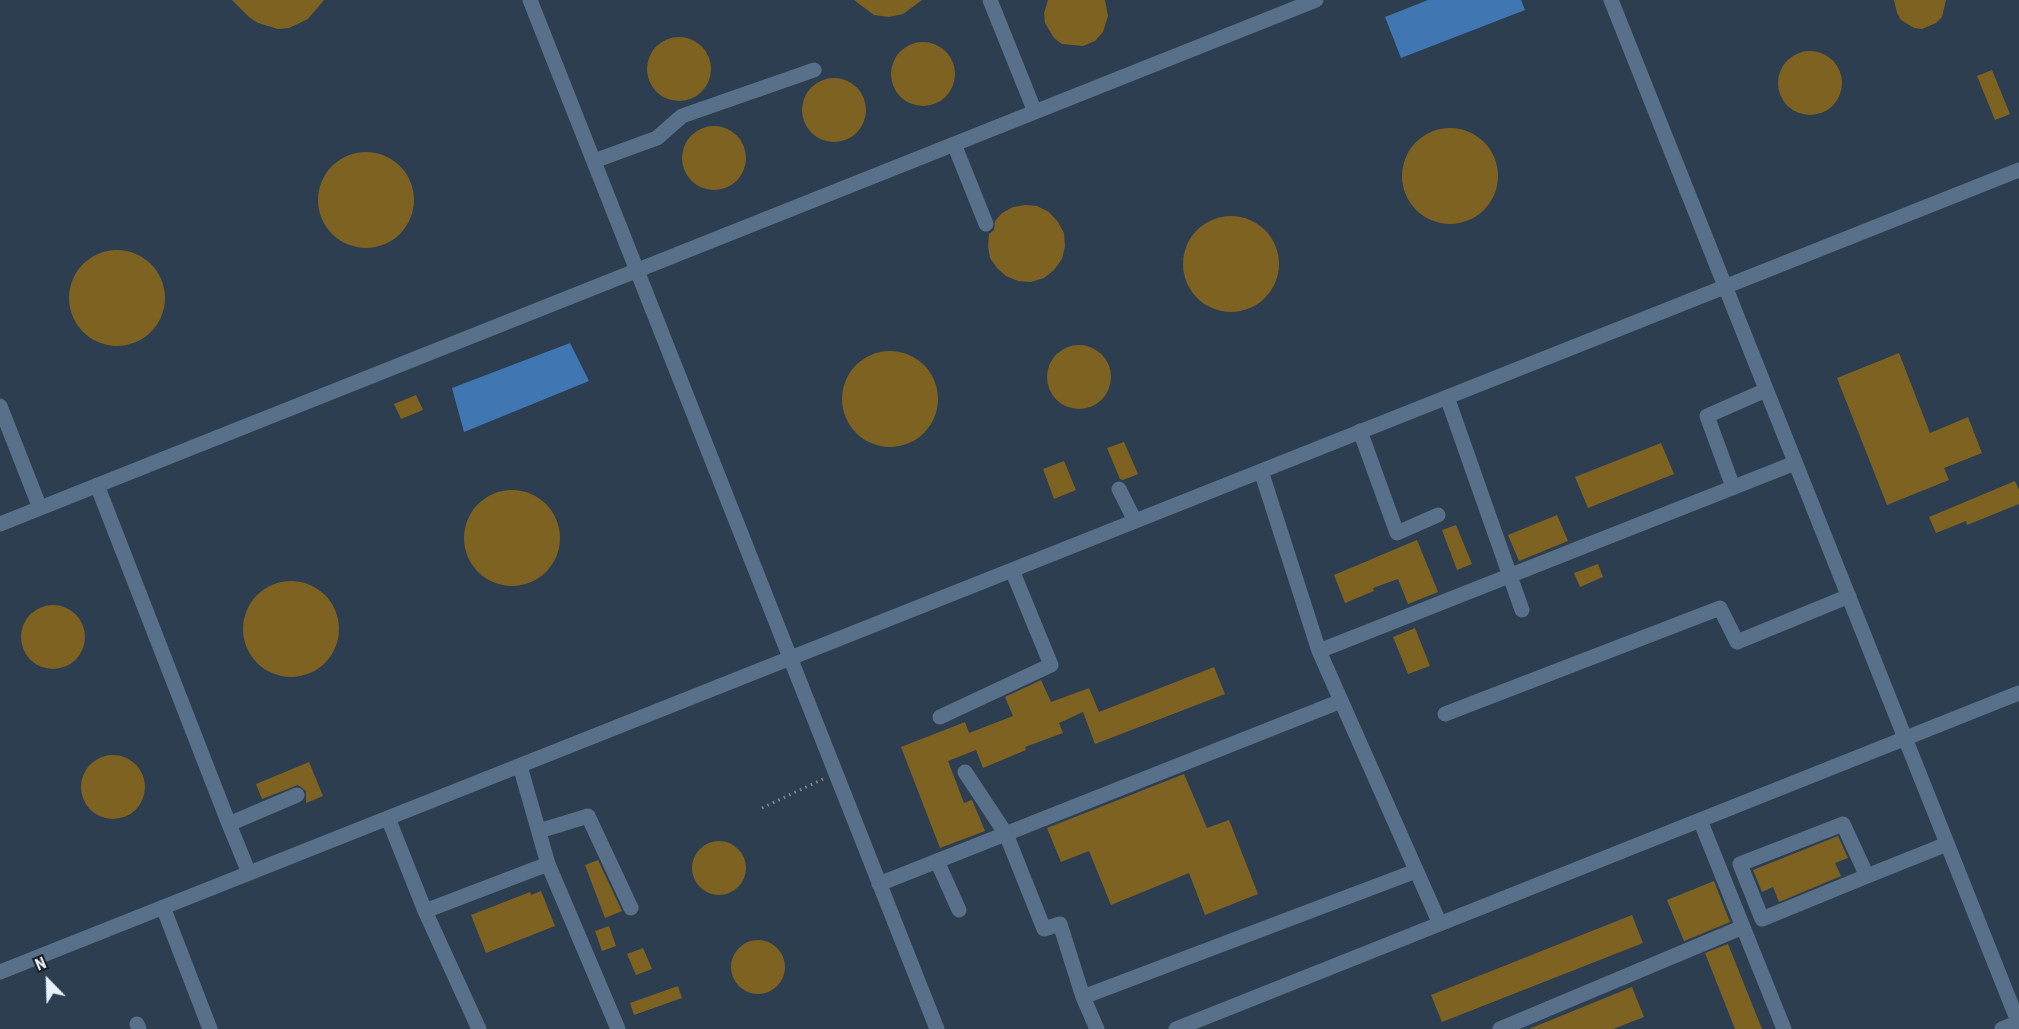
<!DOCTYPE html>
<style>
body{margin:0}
#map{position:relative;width:2019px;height:1029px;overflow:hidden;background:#293543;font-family:"Roboto Condensed",sans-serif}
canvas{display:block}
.north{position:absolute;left:18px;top:951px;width:60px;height:60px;-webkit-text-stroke:4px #161c22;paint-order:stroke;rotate:337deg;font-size:16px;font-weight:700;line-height:24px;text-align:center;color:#e8f0f9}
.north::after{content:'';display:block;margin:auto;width:21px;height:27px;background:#e8f0f9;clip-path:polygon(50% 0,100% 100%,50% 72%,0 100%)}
</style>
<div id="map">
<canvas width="2019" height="1029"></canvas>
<div class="north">N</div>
</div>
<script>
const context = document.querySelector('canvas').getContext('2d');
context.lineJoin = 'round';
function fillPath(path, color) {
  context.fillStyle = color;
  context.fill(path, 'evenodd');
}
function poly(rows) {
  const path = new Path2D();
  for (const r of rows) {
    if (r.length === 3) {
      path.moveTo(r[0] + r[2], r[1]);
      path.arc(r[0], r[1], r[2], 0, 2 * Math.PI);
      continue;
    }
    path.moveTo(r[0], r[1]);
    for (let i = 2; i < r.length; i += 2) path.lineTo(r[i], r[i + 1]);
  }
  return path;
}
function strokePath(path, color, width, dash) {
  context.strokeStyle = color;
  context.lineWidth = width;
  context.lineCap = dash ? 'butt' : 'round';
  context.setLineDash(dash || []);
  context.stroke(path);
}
const built = poly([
 [0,0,2019,0,2019,1029,0,1029]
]);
const water = poly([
 [1428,0,1521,0,1525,10,1401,58,1385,17],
 [570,343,589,381,464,432,452,388]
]);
const building = poly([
 [232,0,324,0,308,19,289,28,278,29,258,23,249,17],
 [854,0,922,0,903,14,889,17,874,15],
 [1048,0,1105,0,1108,16,1103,32,1095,41,1083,46,1062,44,1054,38,1045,23,1044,13],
 [1894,0,1946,0,1942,17,1936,23,1922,29,1914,28,1901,20,1897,13],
 [679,69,32],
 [923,74,32],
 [1810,83,32],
 [1992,70,2010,114,1995,120,1977,76],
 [834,110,32],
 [714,158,32],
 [1450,176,48],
 [366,200,48],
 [1025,205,1037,206,1049,212,1058,222,1064,233,1065,246,1062,259,1054,270,1044,278,1031,282,1018,281,1006,276,997,268,990,258,988,246,989,234,994,230,995,221,1002,213,1013,207],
 [1231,264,48],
 [117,298,48],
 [1079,377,32],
 [890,399,48],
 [1899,353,1930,433,1968,417,1982,453,1944,468,1949,480,1887,505,1837,378],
 [416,395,423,410,401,419,394,404],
 [1124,442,1138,474,1123,480,1120,479,1107,448],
 [1661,443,1674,474,1588,508,1575,477],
 [1064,461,1076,490,1054,499,1043,469],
 [2015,481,2019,490,2019,504,1967,525,1966,521,1936,533,1929,517],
 [512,538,48],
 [1557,515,1568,541,1519,561,1508,535],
 [1456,525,1472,564,1457,570,1442,530],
 [1417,540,1438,592,1408,604,1398,579,1373,588,1374,591,1345,603,1334,575],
 [1598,564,1603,577,1580,587,1574,573],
 [291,629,48],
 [53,637,32],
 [1415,628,1430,666,1408,674,1393,637],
 [1214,667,1225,694,1095,744,1083,712,1059,723,1063,733,1025,747,1026,750,983,768,976,750,948,761,964,803,972,800,985,831,940,848,901,747,965,722,969,733,1013,716,1005,697,1041,680,1051,702,1089,688,1099,712],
 [113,787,32],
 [309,762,323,796,306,803,306,791,298,785,262,799,256,784],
 [1184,774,1207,828,1229,820,1258,894,1205,915,1189,873,1111,905,1089,851,1061,862,1047,828],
 [1838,836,1848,858,1835,863,1841,876,1779,902,1773,887,1762,892,1753,870],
 [719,868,27],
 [598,860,622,911,605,918,585,865],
 [1714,881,1730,922,1684,941,1667,900],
 [541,891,555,926,486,953,471,915,530,892,531,895],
 [1632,915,1643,943,1442,1022,1431,995],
 [609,926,616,946,602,951,595,931],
 [758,967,27],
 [1728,944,1762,1029,1735,1029,1705,953],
 [643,948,652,969,636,975,627,954],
 [678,986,682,998,634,1015,630,1003],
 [1632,987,1644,1017,1613,1029,1529,1029]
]);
const path = poly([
 [762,808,823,779]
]);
const minor = poly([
 [530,0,937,1029],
 [990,0,1035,112],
 [1611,0,2019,1024],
 [954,144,986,224],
 [594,161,657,138,682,116,814,70],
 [1447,397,1522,610],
 [0,406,40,508],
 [1360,431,1397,533,1438,515],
 [1261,471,1319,651],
 [97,485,229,824],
 [1733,487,1707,416,1766,390],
 [1119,489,1135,521],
 [0,524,1316,0],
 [1445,714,1720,608,1737,642,1849,596],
 [940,717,1051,665,1012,570],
 [965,772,1006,834,1044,929,1060,924,1083,997],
 [388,818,425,911,548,864,520,766],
 [1700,820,1784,1029],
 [539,831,588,816,631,908],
 [937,861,959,910],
 [548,864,618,1029],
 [249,873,229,824,297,795],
 [1867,876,1843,824,1740,864,1762,919,1867,876,1947,844],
 [879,884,1341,701],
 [163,907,210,1029],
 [425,911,479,1029],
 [1440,924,1319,651,1795,463],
 [0,972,2019,170],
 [137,1024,139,1029],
 [1097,1029,1083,997,1416,871],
 [1176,1029,2019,693],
 [1500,1029,1743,927],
 [2002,1029,2019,1022]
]);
fillPath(built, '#2d3e51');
fillPath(water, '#4077b2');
fillPath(building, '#7d6222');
strokePath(path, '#858f9a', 3, [1.5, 4.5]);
strokePath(minor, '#59708a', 15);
</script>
